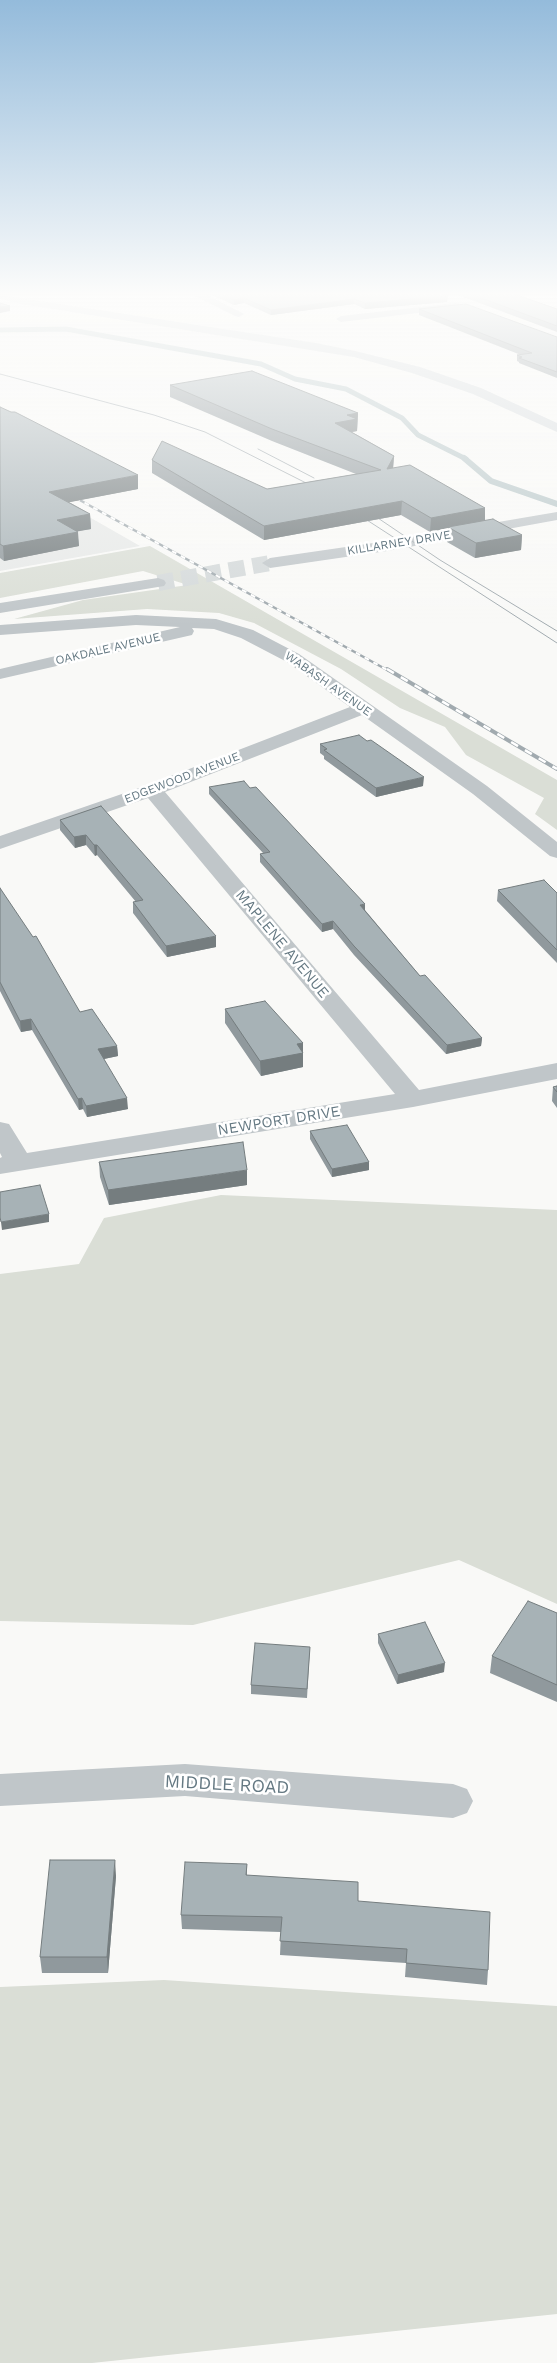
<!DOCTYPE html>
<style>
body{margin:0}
canvas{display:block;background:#f9f9f7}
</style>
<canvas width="557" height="2363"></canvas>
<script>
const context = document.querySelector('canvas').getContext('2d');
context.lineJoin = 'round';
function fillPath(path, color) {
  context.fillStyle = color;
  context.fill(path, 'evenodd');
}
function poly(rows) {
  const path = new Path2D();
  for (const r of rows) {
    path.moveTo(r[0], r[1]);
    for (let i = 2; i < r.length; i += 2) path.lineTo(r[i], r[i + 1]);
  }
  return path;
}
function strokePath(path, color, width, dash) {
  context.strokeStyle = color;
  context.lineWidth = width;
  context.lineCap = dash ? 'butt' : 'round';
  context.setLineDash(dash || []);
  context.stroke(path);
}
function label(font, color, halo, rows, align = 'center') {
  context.font = font + ' "Work Sans",sans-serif';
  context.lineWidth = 5;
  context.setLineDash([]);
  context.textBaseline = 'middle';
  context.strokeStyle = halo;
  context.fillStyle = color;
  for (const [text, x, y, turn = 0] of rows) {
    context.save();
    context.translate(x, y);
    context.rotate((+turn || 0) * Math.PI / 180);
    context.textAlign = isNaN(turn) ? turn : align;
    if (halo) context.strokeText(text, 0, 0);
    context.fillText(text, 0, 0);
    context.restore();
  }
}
const built = poly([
 [0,466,140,546,0,571]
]);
const green = poly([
 [150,546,557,780,557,830,535,814,544,798,466,755,445,727,400,708,341,669,254,623,219,613,147,609,14,619,83,600,188,585,143,571,0,598,0,573],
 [221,1195,557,1210,557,1604,459,1560,193,1625,0,1621,0,1274,79,1264,104,1218],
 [164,1980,557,2006,557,2314,92,2363,0,2363,0,1987]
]);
const streamFar1 = poly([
 [0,330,66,329,261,364,295,379,346,389,402,418,418,435,466,459]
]);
const stream = poly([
 [464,458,491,481,557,504]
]);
const minorTunnel = poly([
 [158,583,270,563]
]);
const minor = poly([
 [193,295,207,295,244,314,239,317,235,316,193,295],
 [456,303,460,304,460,308,341,322,336,319,341,316,456,303],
 [557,512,557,520,387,551,270,568,262,563,270,558,387,541,557,512],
 [158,578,164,580,166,583,164,586,0,613,0,603,158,578],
 [136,615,216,619,253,630,299,654,487,786,557,842,557,858,550,856,473,794,362,715,165,792,419,1090,557,1063,557,1079,413,1107,0,1174,0,1158,2,1157,0,1153,0,1122,9,1124,27,1153,395,1094,148,798,0,849,0,836,145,786,350,707,287,662,241,638,214,629,192,628,194,631,192,635,0,679,0,669,180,627,136,625,0,635,0,625,136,615],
 [185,1764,453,1784,467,1789,473,1801,467,1813,453,1818,185,1796,0,1806,0,1774,185,1764]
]);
const primary = poly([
 [0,295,316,343,355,351,420,367,481,388,557,423,557,432,473,394,412,373,354,357,22,304,0,299,0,295]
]);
const tram = poly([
 [0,374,154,415,205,432,318,489],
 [258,449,314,478],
 [369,512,440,560,557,631],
 [356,513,557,643]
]);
const railFar1 = poly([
 [67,493,389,671]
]);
const rail = poly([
 [387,669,557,769]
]);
const wall = poly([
 [212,295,448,295,447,296,447,302,365,309,354,304,271,315,244,303,234,305],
 [458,295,517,295,557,309,557,332],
 [419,309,557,337,557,378,519,363,519,362,517,361,517,355,521,355,419,315],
 [170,385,358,413,357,431,352,432,394,456,393,468,485,508,485,520,522,535,521,550,475,558,447,542,448,528,430,532,401,515,264,540,152,473,152,460,267,489,356,474,272,441,170,397],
 [0,407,138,489,69,502,90,514,91,529,77,531,79,546,4,561,0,558],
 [320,744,423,786,376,797,324,759,324,756,320,753],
 [209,787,250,788,365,910,420,976,482,1038,481,1046,446,1054,354,955,333,929,322,932,260,862,260,854,263,853,209,794],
 [101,806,216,947,167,957,133,913,133,902,136,902,97,855,95,856,86,845,75,848,60,830,60,820],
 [0,888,80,1012,117,1046,118,1056,104,1059,128,1109,87,1117,83,1109,79,1110,32,1030,21,1032,0,991],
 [498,890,557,893,557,963,497,901],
 [225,1009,303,1043,303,1067,261,1076,225,1023],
 [557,1086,557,1108,552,1101,553,1087],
 [310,1131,369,1162,369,1170,332,1177,310,1139],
 [99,1162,247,1185,109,1205,100,1177],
 [557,1613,557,1702,490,1673,492,1656],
 [378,1634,444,1672,397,1684,378,1643],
 [310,1647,307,1698,251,1694,251,1685],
 [247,1864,247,1875,358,1901,488,1970,487,1985,405,1977,406,1963,280,1955,281,1932,182,1929,181,1915],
 [116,1876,108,1973,42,1973,40,1957]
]);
const shadedWall = poly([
 [443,295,448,295,444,297,448,296,447,302,365,309,365,303],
 [244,298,244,303,234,305,234,300],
 [354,299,354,304,271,315,271,310],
 [10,306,10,311,0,313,0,307],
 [358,413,357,431,335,435,335,423,347,415],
 [394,456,393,469,387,469],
 [138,475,138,489,50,506,49,492],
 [402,501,401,515,264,540,264,526],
 [485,508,485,522,448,527,448,528,430,532,431,518],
 [90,514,91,529,58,535,57,520],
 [78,532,79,546,4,561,3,546],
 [522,535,521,550,475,558,476,543],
 [424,777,423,786,376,797,376,788],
 [86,835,86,845,75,848,74,837],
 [94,845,97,845,97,855,95,856],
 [365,904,365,912,360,905],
 [333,921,333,929,322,932,322,924],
 [216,936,216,947,167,957,166,946],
 [31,1019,32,1030,21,1032,20,1021],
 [482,1038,481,1046,446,1054,447,1045],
 [303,1043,303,1067,261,1076,260,1061,297,1044],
 [117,1046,118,1056,99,1060,98,1049],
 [82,1098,83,1109,79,1110,78,1099],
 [127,1098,128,1109,87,1117,86,1106],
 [369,1162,369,1170,332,1177,332,1169],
 [247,1170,247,1185,109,1205,108,1190],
 [49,1214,49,1222,2,1230,1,1222],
 [445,1663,444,1672,397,1684,398,1675],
 [115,1860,116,1876,108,1973,107,1957]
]);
const building = poly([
 [224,295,447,295,448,296,365,303,354,299,271,310,244,298,234,300,224,295],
 [473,295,517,295,557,309,557,326,473,295],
 [0,303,10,306,0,307,0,303],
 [466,304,557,337,557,372,519,358,522,357,517,355,532,353,419,309,466,304],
 [252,371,358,413,347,415,357,419,335,423,394,456,387,469,410,465,485,508,431,518,402,501,264,526,152,460,162,441,267,489,381,470,272,429,170,385,252,371],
 [0,407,11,412,15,412,138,475,49,492,90,514,57,520,78,532,3,546,0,544,0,407],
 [493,519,522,535,476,543,448,527,493,519],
 [359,735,367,741,371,740,424,777,376,788,324,750,327,749,320,744,359,735],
 [244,781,250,788,256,787,365,904,360,905,420,976,425,975,482,1038,447,1045,354,946,333,921,322,924,260,854,270,852,209,787,244,781],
 [101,806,216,936,166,946,133,902,143,900,97,845,94,845,86,835,74,837,60,820,101,806],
 [544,880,557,893,557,950,498,890,544,880],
 [0,888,33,937,36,936,80,1012,92,1009,117,1046,98,1049,127,1098,86,1106,82,1098,78,1099,31,1019,20,1021,0,982,0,888],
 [265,1001,303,1043,297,1044,303,1053,260,1061,225,1009,265,1001],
 [557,1086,557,1092,553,1087,557,1086],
 [347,1125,369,1162,332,1169,310,1131,347,1125],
 [243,1142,247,1170,108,1190,99,1162,243,1142],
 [40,1185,49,1214,1,1222,0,1217,0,1192,40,1185],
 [528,1601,557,1613,557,1685,492,1656,528,1601],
 [425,1622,445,1663,398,1675,378,1634,425,1622],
 [255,1643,310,1647,307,1689,251,1685,255,1643],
 [50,1860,115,1860,107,1957,40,1957,50,1860],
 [185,1862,247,1864,246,1875,358,1882,358,1901,490,1912,488,1970,406,1963,407,1949,280,1941,282,1917,181,1915,185,1862]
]);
const farStreetnames = [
 ["KILLARNEY DRIVE",399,543,-9],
 ["OAKDALE AVENUE",108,649,-13],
 ["WABASH AVENUE",328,684,35],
 ["EDGEWOOD AVENUE",182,778,-21]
];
const streetNames = [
 ["MAPLENE AVENUE",282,944,50],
 ["NEWPORT DRIVE",279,1121,-9]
];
const nearStreetnames = [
 ["MIDDLE ROAD",227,1785,3]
];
fillPath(built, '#e7e9e8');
fillPath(green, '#daded6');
strokePath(streamFar1, '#b7c6c8', 5);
strokePath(stream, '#b7c6c8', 6);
strokePath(minorTunnel, '#d4d9da', 16, [16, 8]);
fillPath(minor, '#c0c6c9');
fillPath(primary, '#d6dbde');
strokePath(tram, '#a1aaaf', 1);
strokePath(railFar1, '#a1aaaf', 2.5);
strokePath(rail, '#a1aaaf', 4);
strokePath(railFar1, '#fff', 2, [5]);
strokePath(rail, '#fff', 2.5, [8]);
fillPath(wall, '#90999d');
fillPath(shadedWall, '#757d7f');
fillPath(building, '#a7b2b6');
strokePath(building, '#757d7f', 1);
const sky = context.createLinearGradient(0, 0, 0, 626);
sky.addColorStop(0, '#94bbdb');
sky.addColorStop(0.47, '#fcfcfb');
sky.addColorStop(1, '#fcfcfb00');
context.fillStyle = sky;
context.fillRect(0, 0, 557, 626);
label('12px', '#647882', '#fff', farStreetnames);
label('15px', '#647882', '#fff', streetNames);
label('18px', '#647882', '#fff', nearStreetnames);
</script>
